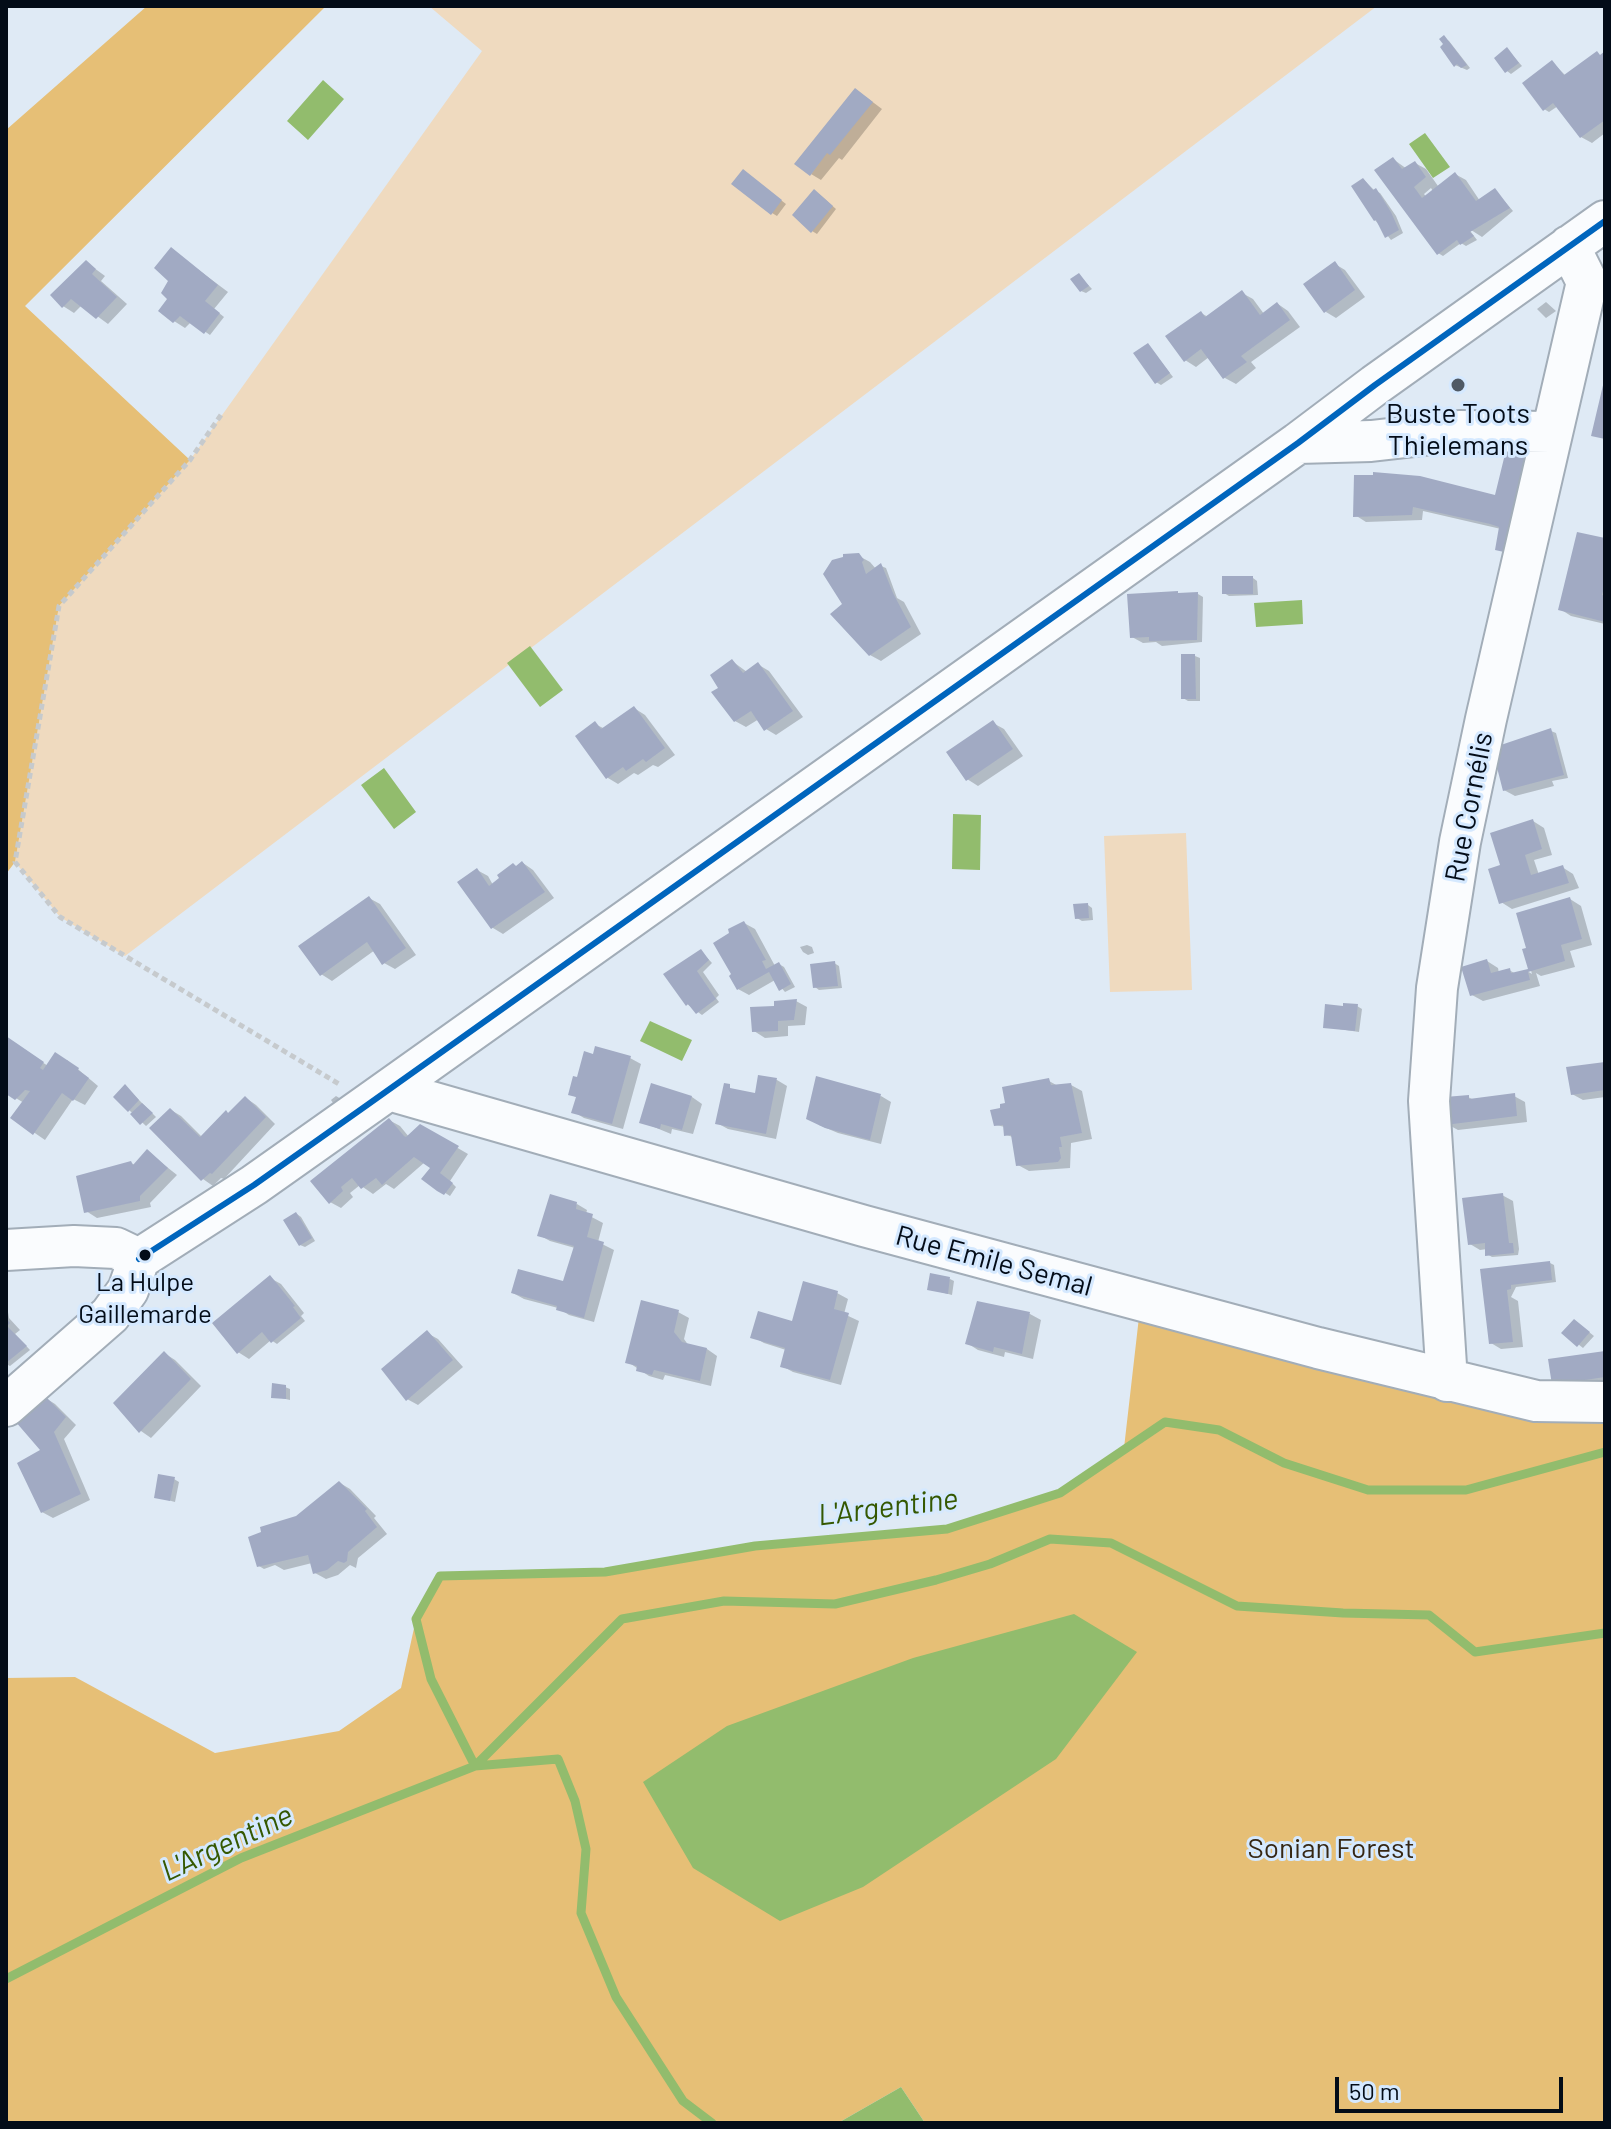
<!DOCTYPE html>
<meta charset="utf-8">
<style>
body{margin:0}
#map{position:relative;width:1611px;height:2129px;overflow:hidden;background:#dfeaf5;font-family:Barlow,sans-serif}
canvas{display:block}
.frame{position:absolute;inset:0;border:8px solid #030c18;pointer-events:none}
.scale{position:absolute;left:1335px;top:2077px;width:228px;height:36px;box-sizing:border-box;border:4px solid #030c18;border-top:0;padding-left:10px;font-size:24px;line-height:28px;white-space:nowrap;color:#030c18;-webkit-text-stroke:6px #d5e9ff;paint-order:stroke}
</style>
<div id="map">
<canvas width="1611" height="2129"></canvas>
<div class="frame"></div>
<div class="scale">50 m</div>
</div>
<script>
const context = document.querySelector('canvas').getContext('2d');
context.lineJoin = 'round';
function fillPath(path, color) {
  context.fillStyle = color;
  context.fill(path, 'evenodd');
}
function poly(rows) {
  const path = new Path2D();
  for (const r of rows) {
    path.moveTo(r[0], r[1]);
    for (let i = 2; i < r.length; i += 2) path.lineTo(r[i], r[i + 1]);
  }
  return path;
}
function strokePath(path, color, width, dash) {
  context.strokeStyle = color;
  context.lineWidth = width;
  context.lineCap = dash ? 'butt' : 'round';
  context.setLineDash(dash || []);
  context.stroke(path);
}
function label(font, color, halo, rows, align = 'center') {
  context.font = font + ' Barlow,sans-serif';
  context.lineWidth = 6;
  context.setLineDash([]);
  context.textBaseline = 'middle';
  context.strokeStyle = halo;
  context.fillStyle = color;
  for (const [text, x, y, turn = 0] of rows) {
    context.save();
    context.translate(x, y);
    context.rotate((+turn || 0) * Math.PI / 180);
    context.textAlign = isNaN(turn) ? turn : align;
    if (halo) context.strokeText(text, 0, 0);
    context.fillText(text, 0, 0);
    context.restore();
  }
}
const green = poly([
 [429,6,1377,6,125,956,60,917,15,862,59,606,190,460,482,51],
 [1186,833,1192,990,1110,992,1104,836]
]);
const forest = poly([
 [147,6,326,6,25,306,190,460,59,606,15,862,6,874,6,130],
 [1139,1317,1605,1418,1605,2123,925,2123,901,2087,838,2123,6,2123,6,1678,75,1677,215,1753,339,1731,401,1688,416,1619,440,1576,605,1572,755,1546,947,1529,1060,1493,1124,1448]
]);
const water = poly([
 [323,80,344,99,308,140,287,121],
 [1425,133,1450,167,1433,178,1409,144],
 [1302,600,1303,624,1256,627,1254,603],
 [530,646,563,690,540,707,507,663],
 [384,768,416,812,394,829,361,785],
 [953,814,981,815,980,870,952,869],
 [650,1021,692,1040,682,1061,640,1041],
 [1074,1614,1137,1652,1056,1759,863,1887,780,1921,693,1868,643,1782,727,1726,913,1658],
 [901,2087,925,2123,838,2123]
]);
const shadow = poly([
 [1444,38,1449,41,1470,68,1467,70,1455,65],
 [1508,50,1522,66,1511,74,1507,71],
 [1605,53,1605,133,1592,143,1581,137,1558,106,1549,112,1544,109,1552,62,1566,76],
 [866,97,882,109,842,160,839,158,821,180,811,174],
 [1393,159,1407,169,1415,163,1426,169,1438,186,1455,174,1466,180,1480,201,1495,190,1513,211,1482,237,1468,228,1477,240,1466,246,1461,243,1443,256,1438,253],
 [1431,188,1434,193,1427,198,1424,194],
 [748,175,786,204,777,216,772,213],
 [1364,180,1375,191,1380,193,1396,216,1403,233,1391,240,1375,220],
 [819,194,836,209,817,234,812,231],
 [172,250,228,292,214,309,224,317,210,335,191,322,185,328,174,321,169,299],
 [86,262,105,276,101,281,127,304,108,324,82,305,74,313,63,306],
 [1335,264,1345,270,1365,297,1336,318,1326,312],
 [1079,275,1092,289,1086,293,1081,291],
 [1242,293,1253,299,1264,314,1278,304,1288,311,1300,327,1251,362,1256,368,1236,384,1225,378,1209,357,1196,367,1185,360,1201,313,1208,317],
 [1546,302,1556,311,1546,318,1537,309],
 [1148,345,1173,377,1161,385,1156,382],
 [1375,477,1496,497,1518,555,1497,549,1501,529,1423,511,1422,520,1366,522,1355,515],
 [1605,540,1605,624,1571,616,1560,609],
 [859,556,870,562,876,569,881,566,886,568,897,598,904,602,921,634,881,661,870,655,844,604],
 [1253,578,1257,581,1258,595,1229,596,1224,593],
 [1198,594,1203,597,1202,642,1162,646,1156,642,1143,643,1132,637],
 [1195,656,1200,658,1200,701,1188,701,1183,698],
 [732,661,747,672,759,665,769,671,803,717,776,735,766,729,759,719,746,727,735,721,721,688],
 [634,708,645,715,675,755,658,767,653,765,638,775,634,773,618,784,608,778,595,724,605,729],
 [993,723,1004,729,1023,756,978,786,967,779],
 [1551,731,1556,733,1568,778,1552,781,1554,786,1515,796,1504,790],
 [1533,821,1544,828,1552,855,1534,860,1539,875,1562,867,1573,874,1579,888,1512,909,1501,902],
 [523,863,533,870,554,898,503,934,493,928,477,870,488,876,493,885],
 [369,898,380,904,416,955,395,969,384,963,375,950,332,981,321,974],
 [1570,899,1581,906,1592,945,1570,951,1575,967,1541,976,1536,973,1540,986,1483,1001,1472,995,1487,961,1498,968,1499,973,1509,970,1516,974,1527,971,1532,974,1525,950],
 [1088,905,1092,908,1093,920,1082,921,1077,918],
 [744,923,755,929,775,966,779,964,784,967,795,987,785,992,775,980,749,995,738,989],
 [807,945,812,947,814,953,808,955,803,952,800,947],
 [701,951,712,963,703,972,719,995,716,998,719,1002,702,1015,687,1004],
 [834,963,839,966,842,988,819,990,815,987],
 [796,1001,807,1007,805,1025,788,1026,788,1036,765,1038,754,1031,776,1008],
 [1357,1006,1362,1009,1359,1032,1325,1027],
 [6,1038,48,1066,67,1060,98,1086,85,1105,73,1099,45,1140,13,1118,24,1103,6,1092],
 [630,1058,641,1064,623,1129,584,1118,574,1112,578,1098,570,1094],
 [1605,1064,1605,1097,1583,1100,1572,1094],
 [760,1077,777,1080,787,1086,776,1139,728,1129,717,1123,756,1096],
 [1049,1081,1058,1086,1071,1085,1082,1091,1092,1139,1071,1143,1070,1168,1029,1171,1018,1165,1013,1137,1006,1135,1005,1127,996,1125,1003,1109],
 [653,1085,692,1097,702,1104,693,1134,672,1129,671,1134,642,1122],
 [126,1087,156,1117,146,1126,129,1110],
 [336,1096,341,1099,338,1110,331,1100],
 [881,1096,891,1102,881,1144,838,1133,819,1125],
 [1514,1096,1525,1102,1527,1122,1458,1130,1447,1124,1468,1097,1474,1100],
 [246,1098,256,1105,275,1124,224,1179,221,1178,213,1186,203,1179,171,1110,181,1116,202,1137],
 [389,1120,400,1126,409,1137,420,1126,468,1154,450,1181,456,1187,450,1196,439,1189,433,1167,425,1162,394,1189,386,1184,373,1194,360,1185,350,1193,353,1197,341,1208,330,1202,313,1181],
 [148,1152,177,1175,150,1203,151,1207,97,1218,86,1211,131,1163,135,1165],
 [1502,1195,1513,1201,1519,1249,1518,1255,1492,1257,1487,1254,1487,1249,1480,1250,1470,1244],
 [577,1204,587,1210,586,1214,603,1223,598,1242,614,1250,594,1322,569,1315,558,1308,524,1299,513,1293,565,1284,575,1248,550,1241,539,1235],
 [297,1214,301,1217,315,1241,305,1247,300,1245],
 [1550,1263,1554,1265,1556,1282,1516,1287,1511,1297,1518,1301,1523,1347,1501,1349,1491,1343,1488,1297],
 [270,1278,281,1284,304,1313,301,1316,305,1321,277,1344,271,1340,249,1359,238,1352],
 [950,1279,954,1281,952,1295,929,1289],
 [837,1293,848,1299,844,1314,859,1321,841,1385,793,1372,782,1366,786,1350,764,1343,753,1337,793,1323],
 [6,1300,9,1318,20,1330,15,1334,30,1350,10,1366,6,1364],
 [979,1303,1030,1314,1041,1320,1033,1359,1005,1352,1004,1357,978,1350,967,1343],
 [678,1312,689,1318,684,1339,689,1346,707,1349,717,1356,711,1386,665,1375,663,1380,649,1376,628,1362],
 [1579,1324,1594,1336,1583,1348,1564,1333],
 [427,1333,438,1339,463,1367,418,1405,407,1399],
 [164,1353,175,1360,201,1386,151,1438,141,1431,115,1403],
 [1605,1353,1605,1384,1565,1390],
 [285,1387,290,1389,290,1400,273,1396],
 [44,1397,55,1404,76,1425,64,1439,90,1500,53,1518,42,1512],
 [174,1479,179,1482,175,1502,156,1497],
 [340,1483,350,1489,376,1516,374,1518,387,1534,358,1558,356,1568,350,1565,338,1575,326,1579,315,1573,312,1563,284,1570,275,1565,264,1569,259,1566,297,1517]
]);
const stream = poly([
 [6,1979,241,1858,475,1766,622,1619,724,1601,835,1604,936,1580,990,1564,1050,1539,1111,1543,1237,1606,1343,1613,1429,1615,1475,1652,1605,1633],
 [712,2123,683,2101,616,1997,581,1913,586,1849,575,1801,558,1759,475,1766,431,1679,416,1619,440,1576,605,1572,755,1546,947,1529,1060,1493,1165,1422,1219,1430,1284,1463,1368,1490,1466,1490,1605,1452]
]);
const building = poly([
 [1444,35,1467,65,1461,68,1457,64,1454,67,1440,47,1443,44,1439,39],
 [1507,47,1519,63,1505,73,1494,58],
 [1597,51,1600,55,1605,51,1605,120,1580,138,1553,103,1543,111,1522,83,1552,60,1564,75],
 [855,88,873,102,830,155,827,153,810,176,794,164],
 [1393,157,1402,169,1415,161,1426,177,1414,187,1422,198,1455,172,1476,201,1495,188,1510,208,1470,232,1474,236,1460,245,1457,240,1437,255,1374,170],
 [743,169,782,200,771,215,731,184],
 [1363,178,1373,190,1376,188,1391,212,1399,230,1385,238,1376,220,1374,221,1351,186],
 [814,189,833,206,811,233,792,215],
 [171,247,218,285,205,301,220,313,204,334,180,316,173,323,158,311,167,299,161,293,168,281,154,268],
 [86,260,96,269,92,274,117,297,96,319,71,299,62,308,50,295],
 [1335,261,1355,290,1324,313,1303,284],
 [1079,273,1089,286,1080,292,1070,279],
 [1242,290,1260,315,1277,302,1290,320,1241,356,1247,362,1223,379,1201,349,1184,362,1165,336,1201,311,1205,317],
 [1148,343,1170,373,1155,384,1133,353],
 [1604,381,1605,381,1605,439,1591,436],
 [1506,450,1536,459,1513,554,1495,550,1499,527,1490,524,1413,507,1412,515,1353,517,1354,475,1373,475,1373,472,1420,476,1495,495],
 [1577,532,1605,538,1605,584,1602,595,1605,596,1605,622,1558,610],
 [859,553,864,560,862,562,866,574,881,563,893,593,911,627,869,656,830,614,842,604,823,574,832,560,843,557,843,554],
 [1222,576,1253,576,1253,594,1222,594],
 [1178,591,1178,593,1198,592,1197,640,1149,641,1149,637,1130,638,1127,594],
 [1181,654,1195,654,1196,699,1181,699],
 [732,659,743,673,758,662,793,711,764,731,751,711,734,722,711,692,718,688,710,675],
 [634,706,665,748,646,762,643,759,626,771,623,767,606,779,575,736,595,721,601,729],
 [993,720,1013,749,966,781,946,752],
 [1551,728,1564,775,1503,791,1492,748],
 [1533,819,1542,849,1525,855,1531,875,1563,865,1569,883,1499,904,1488,869,1500,865,1490,833],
 [522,861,545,892,491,929,457,882,477,868,489,886,499,878,497,875,513,863,516,866],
 [369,896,406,948,382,965,367,942,320,976,298,946],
 [1570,897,1582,939,1561,945,1565,961,1528,972,1530,980,1470,996,1461,967,1487,959,1491,973,1510,968,1511,973,1528,969,1522,949,1526,948,1516,913],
 [1088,903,1089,918,1075,919,1073,904],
 [744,921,766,960,762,961,766,969,779,962,791,984,779,991,769,972,737,990,729,976,731,974,713,943,729,933,728,929],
 [701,949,709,960,697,971,716,999,696,1014,688,1004,686,1006,663,974],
 [835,961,838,986,813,988,810,964],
 [797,999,794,1020,778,1021,778,1031,752,1032,750,1007,774,1006,774,1001],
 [1343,1003,1358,1004,1355,1031,1323,1028,1325,1004,1343,1006],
 [6,1036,44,1062,40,1068,43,1070,55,1052,79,1068,78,1070,89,1078,73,1101,62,1093,33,1135,10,1118,30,1091,25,1090,15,1100,6,1094],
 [595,1046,631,1056,612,1124,571,1113,576,1097,568,1095,573,1076,577,1077,584,1051,593,1054],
 [1605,1062,1605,1090,1571,1095,1566,1067],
 [758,1075,777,1078,766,1134,715,1124,724,1083,730,1084,730,1088,755,1093],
 [816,1076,881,1094,870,1140,825,1128,806,1119],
 [1049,1078,1051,1085,1071,1083,1082,1133,1060,1137,1062,1147,1059,1147,1061,1158,1058,1162,1016,1166,1011,1135,1004,1136,1003,1125,994,1126,990,1110,1000,1108,1000,1104,1005,1103,1002,1087],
 [651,1083,692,1096,682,1130,661,1124,660,1129,639,1123],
 [125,1084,139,1100,128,1112,113,1097],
 [1515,1093,1517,1116,1445,1125,1445,1097,1469,1095,1469,1099],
 [245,1096,266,1117,212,1174,210,1173,201,1181,149,1128,170,1108,200,1137,226,1110,228,1113],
 [142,1103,153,1113,140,1125,130,1114],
 [389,1118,404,1136,406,1137,420,1124,459,1146,440,1173,453,1183,444,1195,437,1191,421,1179,430,1168,414,1157,382,1185,376,1178,361,1189,352,1178,341,1187,343,1191,329,1204,310,1181],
 [147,1149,168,1168,140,1196,140,1201,84,1213,76,1176,131,1161,133,1165],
 [1503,1193,1509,1243,1513,1243,1514,1253,1485,1256,1485,1243,1468,1245,1462,1198],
 [550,1194,577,1202,576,1209,593,1214,587,1237,604,1242,584,1318,556,1310,557,1306,511,1293,518,1269,563,1281,574,1246,537,1236],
 [296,1212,312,1238,299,1246,283,1220],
 [1550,1261,1552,1280,1511,1285,1511,1289,1507,1290,1513,1342,1489,1344,1480,1269],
 [930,1273,950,1277,948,1294,927,1290],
 [270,1275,295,1306,293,1307,301,1318,271,1343,262,1332,237,1354,212,1323],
 [803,1281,838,1291,834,1309,849,1313,830,1380,780,1367,785,1348,750,1338,758,1311,792,1321],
 [641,1300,679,1310,674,1332,682,1342,707,1348,700,1381,654,1370,652,1375,636,1371,637,1366,625,1363],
 [977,1301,1030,1312,1022,1354,994,1347,993,1352,965,1344],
 [6,1318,10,1323,7,1326,27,1346,6,1363],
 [1574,1319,1590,1332,1577,1347,1561,1333],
 [427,1330,453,1360,406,1401,381,1369],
 [164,1351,191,1379,139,1433,113,1403],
 [1605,1351,1605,1377,1552,1385,1548,1359],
 [272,1383,286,1385,286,1399,271,1398],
 [44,1395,66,1417,54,1432,81,1494,41,1513,17,1463,40,1450,15,1421],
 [158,1474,175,1477,170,1501,154,1498],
 [339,1481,367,1509,365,1511,377,1527,348,1552,347,1561,344,1563,338,1561,327,1570,313,1574,308,1555,257,1567,248,1537,261,1532,260,1527,296,1516]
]);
const path = poly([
 [221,415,190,460,59,606,15,862,60,917,339,1084]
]);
const minor = poly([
 [1298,443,1371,441,1459,431,1550,432],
 [389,1090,864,1226,1318,1348,1536,1401,1605,1402],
 [6,1250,74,1246,116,1248,139,1259],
 [139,1259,254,1185,370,1103,1298,443,1375,385,1605,221],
 [1447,1381,1429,1101,1437,988,1460,842,1486,719,1587,282,1569,246],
 [6,1406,110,1315,128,1290,139,1259]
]);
const bus1 = poly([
 [139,1259,254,1185,370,1103,1298,443,1375,385,1605,221]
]);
const markers = [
 [1458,385,8,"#505a65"],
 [145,1255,7,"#030c18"]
];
const busNames = [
 ["La Hulpe",145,1282],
 ["Gaillemarde",145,1314]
];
const poiNames = [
 ["Buste Toots",1458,414],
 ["Thielemans",1458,446]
];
const streetNames = [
 ["Rue Cornélis",1469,807,-79],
 ["Rue Emile Semal",994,1261,15]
];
const parkNames = [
 ["Sonian Forest",1331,1849]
];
const waterNames = [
 ["L'Argentine",888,1507,-7],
 ["L'Argentine",227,1843,-25]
];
fillPath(green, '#efdabf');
fillPath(forest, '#e6bf76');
fillPath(water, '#92bc6d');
fillPath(shadow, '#0003');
strokePath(stream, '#92bc6d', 9);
fillPath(building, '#a1aac3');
strokePath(minor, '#a2adb8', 44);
strokePath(path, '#c6cacd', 5, [6, 4]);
strokePath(minor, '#fafcfe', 40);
strokePath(bus1, '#0065bd', 6);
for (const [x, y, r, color] of markers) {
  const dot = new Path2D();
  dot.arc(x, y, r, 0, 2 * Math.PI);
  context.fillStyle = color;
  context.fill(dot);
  strokePath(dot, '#d5e9ff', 3);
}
label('26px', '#030c18', '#d5e9ff', busNames);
label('28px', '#030c18', '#d5e9ff', poiNames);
label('28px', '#030c18', '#d5e9ff', streetNames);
label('28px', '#362714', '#d5e9ff', parkNames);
label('italic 30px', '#355802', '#d5e9ff', waterNames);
</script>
